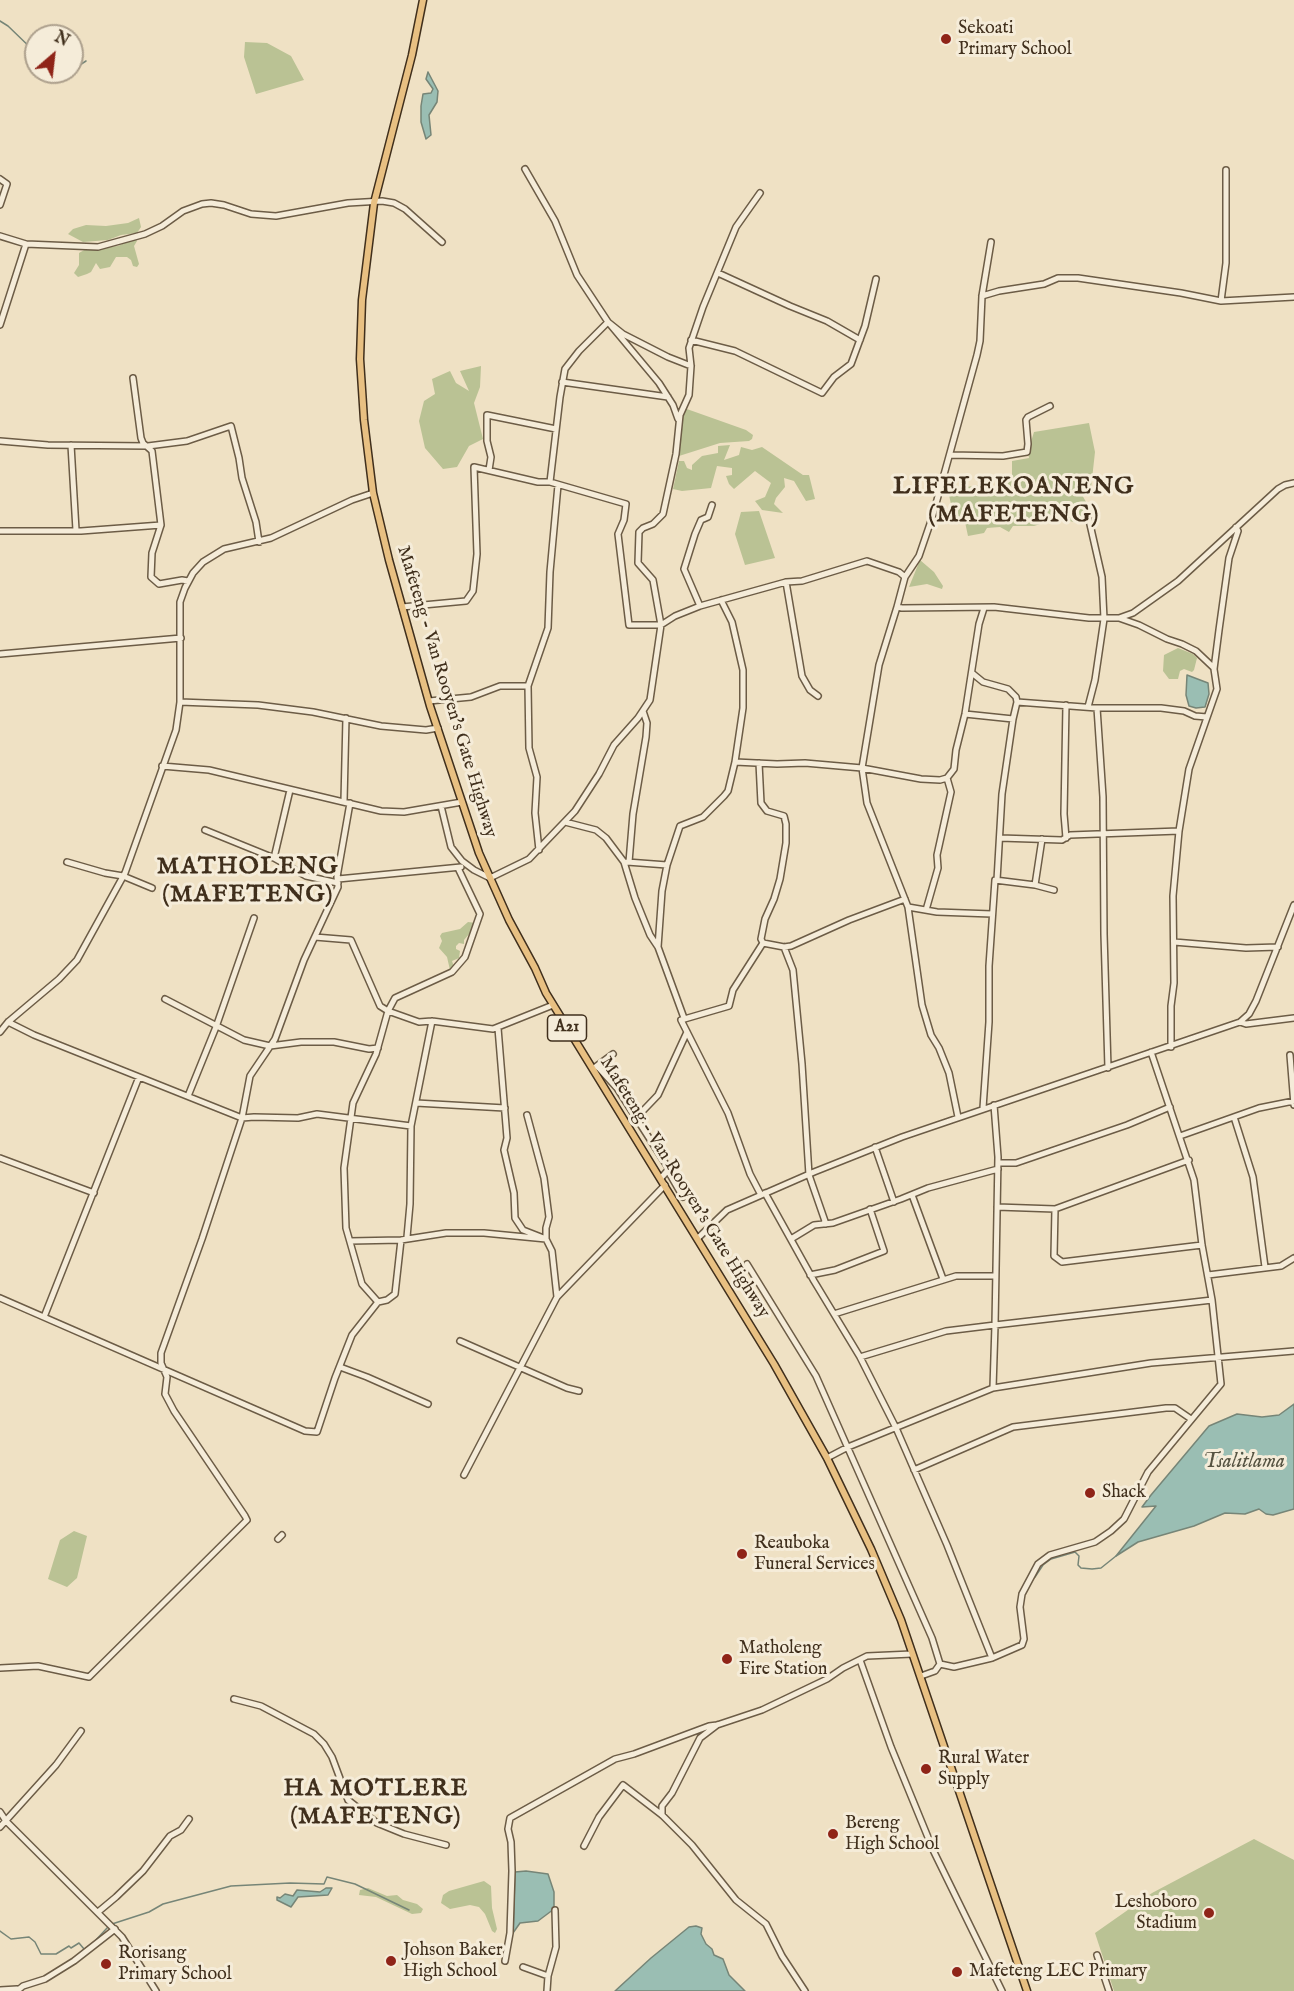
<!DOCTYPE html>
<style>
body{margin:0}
#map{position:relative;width:1294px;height:1991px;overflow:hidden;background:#efe1c4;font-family:"IM FELL English",serif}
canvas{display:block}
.north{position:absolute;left:24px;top:24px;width:60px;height:60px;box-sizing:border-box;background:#f5ecd9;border:2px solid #ada08d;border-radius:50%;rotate:28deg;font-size:16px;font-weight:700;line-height:24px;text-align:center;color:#402f1c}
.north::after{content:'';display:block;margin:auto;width:21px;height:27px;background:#8f2418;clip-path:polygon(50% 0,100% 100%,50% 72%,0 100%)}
</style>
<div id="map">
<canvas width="1294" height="1991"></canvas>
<div class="north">N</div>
</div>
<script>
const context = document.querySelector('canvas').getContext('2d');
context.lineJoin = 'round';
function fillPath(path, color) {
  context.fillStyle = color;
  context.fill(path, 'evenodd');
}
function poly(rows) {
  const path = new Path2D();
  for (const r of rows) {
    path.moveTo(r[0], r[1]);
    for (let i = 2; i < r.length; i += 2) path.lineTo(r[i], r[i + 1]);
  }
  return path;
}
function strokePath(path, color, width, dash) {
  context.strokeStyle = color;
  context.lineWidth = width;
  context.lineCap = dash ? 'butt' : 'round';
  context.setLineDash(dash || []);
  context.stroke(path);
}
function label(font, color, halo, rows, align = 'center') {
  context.font = font + ' "IM FELL English",serif';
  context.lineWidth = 6;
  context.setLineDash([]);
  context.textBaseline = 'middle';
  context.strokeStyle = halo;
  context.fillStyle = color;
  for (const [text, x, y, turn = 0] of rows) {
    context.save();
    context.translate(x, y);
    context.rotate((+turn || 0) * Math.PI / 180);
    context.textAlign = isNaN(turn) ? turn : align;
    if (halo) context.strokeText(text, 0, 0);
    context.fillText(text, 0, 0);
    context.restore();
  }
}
const green = poly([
 [245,42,267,43,291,56,304,80,256,94,244,57],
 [139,218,141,227,137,233,121,235,108,240,83,242,68,234,73,229,86,225,106,226,128,223],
 [135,238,137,241,134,246,139,264,137,267,133,266,131,260,127,257,116,257,110,267,100,269,96,263,91,272,87,274,78,277,74,273,79,265,79,253,86,249,118,246],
 [481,366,480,387,474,403,483,439,469,446,457,467,443,469,425,448,419,421,424,401,435,394,432,379,450,371,456,383,469,391,460,371],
 [684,408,746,430,753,435,752,439,749,441,720,443,679,456,680,419],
 [1089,423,1095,452,1091,488,1082,495,1092,512,1077,523,1059,518,1034,526,1013,526,1009,532,1000,527,987,528,984,533,968,536,965,522,954,518,949,495,965,487,982,485,1000,490,1002,487,998,485,1000,481,1012,475,1012,461,1029,458,1028,451,1034,432],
 [730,445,724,460,739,455,741,447,752,450,762,447,803,475,809,475,815,499,806,501,794,481,784,478,785,487,776,498,774,504,783,513,762,510,755,501,765,497,771,483,755,471,734,489,729,484,726,476,732,475,732,468,717,466,711,488,682,491,673,489,679,461,684,461,687,468,692,470,692,465,702,456,718,453,718,446],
 [759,511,775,558,745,565,735,534,741,512],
 [920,560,934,572,943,586,942,589,927,584,909,587],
 [1178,648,1193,654,1197,658,1194,670,1192,672,1184,669,1180,671,1178,679,1169,679,1163,671,1164,655],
 [468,922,476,923,475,927,464,940,464,944,459,943,456,946,456,949,460,951,459,958,452,961,454,967,450,970,447,957,439,948,442,941,440,936,442,933,460,929],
 [74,1531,87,1536,77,1578,67,1587,48,1579,60,1540],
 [1254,1839,1294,1860,1294,1991,1114,1991,1095,1933,1152,1893],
 [484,1881,491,1886,492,1908,497,1929,495,1933,492,1931,485,1914,479,1907,470,1905,450,1909,441,1903,443,1895,449,1891],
 [368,1888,387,1896,397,1895,403,1900,417,1904,423,1909,421,1913,412,1914,376,1897,359,1895,360,1890]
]);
const water = poly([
 [428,72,438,91,437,102,429,115,431,135,426,139,421,122,421,106,423,94,431,93,433,89,426,79,428,72],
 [1187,675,1208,683,1209,694,1205,707,1196,708,1189,706,1186,695,1187,675],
 [1294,1404,1294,1509,1273,1515,1266,1514,1259,1509,1245,1514,1225,1513,1194,1526,1138,1542,1116,1556,1156,1506,1142,1507,1151,1495,1209,1426,1237,1414,1262,1417,1279,1415,1294,1404],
 [526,1871,548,1874,554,1892,554,1909,538,1921,520,1923,513,1933,515,1872,526,1871],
 [326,1888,332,1888,328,1895,298,1897,291,1907,277,1900,277,1897,280,1898,285,1894,293,1896,297,1890,320,1892,326,1888],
 [696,1926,702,1928,701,1934,706,1944,712,1949,714,1955,723,1959,729,1975,745,1991,615,1991,651,1958,689,1927,696,1926]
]);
const stream = poly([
 [0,21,8,26,36,53],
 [72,70,86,61],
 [64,72,68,72],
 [1035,1577,1043,1565,1051,1559,1075,1552,1079,1556,1078,1565,1081,1568,1092,1569,1101,1568,1116,1556],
 [112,1924,149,1912,163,1904,231,1886,290,1883,324,1884,327,1877,355,1884,409,1910],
 [0,1931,11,1939,29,1937,35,1942,41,1954,56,1954,69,1946,71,1948,79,1943,84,1949],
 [94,1942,108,1927]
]);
const minor = poly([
 [525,169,555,221,577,275,608,322,623,334,668,357,691,366],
 [0,179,7,184,0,205],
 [0,236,26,244,0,325],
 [26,244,98,247,145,234,162,226,183,211,202,204,211,203,224,205,251,214,276,216,348,203,382,201,394,203,405,209,442,242],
 [718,273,790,306,827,321,860,340],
 [982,296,999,291,1044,284,1058,278,1078,278,1181,293,1221,301,1294,297],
 [1221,301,1226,263,1226,170],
 [691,340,735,351,822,393,834,377,851,364,865,326,876,279],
 [133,378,141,438,143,443,152,451,161,525,152,553,151,577,159,584,182,580,188,581],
 [562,382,668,397],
 [0,441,48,445,148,446,187,441,231,426,239,458,242,478,256,522,259,542],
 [71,445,76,530],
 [950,455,1003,456,1027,452,1028,444,1026,420,1028,417,1050,406],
 [489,470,491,457,487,441,487,415,556,429],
 [550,482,560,397,565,369,579,351,608,322,659,383,673,405,678,419],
 [0,531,81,531,161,525],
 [905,577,919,556,932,518,977,355,980,341,982,296,991,242],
 [786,582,802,676,810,690,818,696],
 [700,606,684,569,695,534,701,520,708,517,712,505],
 [402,607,466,601,473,591,477,554,474,467,538,482,550,482,626,504,624,520,618,534,629,625,661,625,653,580,638,563,639,532,643,528,653,524,663,514,676,454,680,415,689,395,691,366,689,348,703,307,736,227,760,193],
 [897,607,879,665,862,768,867,803,908,907,922,1005,931,1035,939,1048,949,1073,958,1117],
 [1119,618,1139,625,1167,639,1182,644,1196,651,1214,668],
 [0,654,181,638],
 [972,673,983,682,1008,689,1016,697,1017,702,1097,708,1161,708,1184,711,1195,716,1207,717],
 [429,701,471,697,500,686,528,686],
 [180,702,258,705,313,712,381,726,426,730,438,728],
 [1066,705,1064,814,1066,838],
 [1088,707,1095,680,1104,619,1102,577,1089,520],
 [1097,708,1103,797,1104,934,1108,1068],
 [965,714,1013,719,1017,702],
 [735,762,777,764,805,763,862,768,921,779,940,780,947,778,954,769,956,750,965,714,979,624,984,608],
 [759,763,761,803,767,811,784,816,786,824,786,843,780,879,774,899,765,919,761,939,763,943,733,990,729,1006,681,1020,728,1113,750,1174,761,1195],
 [162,766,209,770,381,811,404,812,462,802],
 [344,801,346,718],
 [441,806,451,847,462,861,474,870,490,878,529,859,575,811,599,774,614,745,638,718,650,700,661,625,675,616,700,606,786,582,802,581,867,561,899,572,905,577,897,607,902,608,994,607,1089,618,1119,618,1133,613,1178,581,1278,489,1285,485,1294,483],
 [565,822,596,830,606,838,624,862,635,898,650,935,658,947],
 [205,830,274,858,306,876,338,883],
 [1000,838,1062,840,1070,835,1179,831],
 [539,850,535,813,537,777,529,748,528,686,548,628,550,572,558,485],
 [274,858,290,790],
 [67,862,105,873,123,876,152,888],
 [627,862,667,865],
 [629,862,633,814,646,737,647,723,643,711],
 [338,879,461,867],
 [997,880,1002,794,1013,719],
 [1035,885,1042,839],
 [908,907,937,912,992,914],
 [926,910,938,868,937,855,951,792,947,778],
 [315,937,351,940,380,1006,388,1011,419,1022,432,1021,493,1029,553,1005],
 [1174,942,1246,948,1278,947],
 [763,943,784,947,791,946,849,920,905,899],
 [784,947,793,970,802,1064,809,1175,826,1224],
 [165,999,244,1040,270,1046,301,1042,334,1042,369,1049,378,1048],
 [684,1018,658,947,662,891,667,865,680,826,703,817,724,796,728,791,735,762,743,708,743,670,732,622,721,600],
 [8,1022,34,1035,242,1118,254,1117,298,1118,317,1114,411,1126],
 [1240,1022,1246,1024,1294,1018],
 [498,1028,507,1138,504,1150,514,1193,515,1218,523,1230,546,1239,552,1251,557,1297],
 [0,1032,8,1022,59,979,77,960,125,873,176,730,180,702,180,602,185,588,193,573,203,562,224,549,271,538,352,500,373,493],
 [1171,1047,1171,1006,1174,983,1173,896,1179,831,1189,769,1217,689,1214,669,1219,630,1229,558,1238,531,1236,527],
 [1290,1055,1294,1105],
 [597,1066,617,1088,669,1169,661,1178],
 [594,1068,613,1054],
 [188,1096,216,1027,254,918],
 [416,1103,505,1108],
 [983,1108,989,1022,989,966,995,880,1035,885,1054,890],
 [1234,1117,1253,1177,1265,1267],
 [636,1118,658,1095,687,1032],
 [1180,1136,1259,1108,1294,1101],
 [875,1147,894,1202],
 [0,1158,94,1193],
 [998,1163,1016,1163,1127,1125,1170,1107],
 [668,1171,683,1197],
 [765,1193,814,1281,860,1357,896,1428,947,1545,992,1658],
 [912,1195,943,1279],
 [997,1207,1055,1209,1189,1160],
 [1055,1209,1054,1256,1062,1262,1202,1245],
 [407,1237,410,1204,411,1126,432,1021],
 [698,1238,727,1210,814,1172,902,1137,1240,1022,1249,1014,1256,1001,1294,905],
 [791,1239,814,1225,833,1223,901,1199,928,1188,998,1169],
 [350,1241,401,1240,446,1233,484,1233,546,1239,546,1228,549,1217,544,1178,527,1115],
 [747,1264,816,1376,932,1638,940,1664],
 [810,1275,835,1270,884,1251,870,1209],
 [1208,1275,1281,1266,1294,1258],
 [0,1298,305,1431,317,1432,335,1378,352,1335,378,1302,387,1300,395,1294,401,1240],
 [378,1302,362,1284,346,1228,344,1168,353,1103,376,1054,388,1011,395,998,452,972,465,957,480,914,458,868],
 [834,1314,956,1276,994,1276],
 [44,1317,139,1077],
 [460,1341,567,1388,579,1391],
 [860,1357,946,1331,995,1325,998,1157,994,1105],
 [340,1367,367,1377,428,1404],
 [993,1388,1151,1363,1294,1351],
 [827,1458,848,1447,993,1388,995,1325,1212,1300],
 [914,1470,1013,1427,1166,1408,1175,1408,1191,1419],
 [464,1475,557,1297,665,1185],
 [278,1539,282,1535],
 [860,1660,891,1747,934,1852,1002,1991],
 [940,1664,954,1667,992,1658,1022,1645,1024,1639,1020,1607,1022,1594,1038,1564,1050,1555,1095,1542,1111,1531,1124,1519,1148,1472,1221,1384,1212,1300,1202,1245,1194,1180,1151,1052],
 [0,1668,38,1666,89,1677,247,1520,245,1516,174,1411,165,1394,167,1377,161,1363,161,1353,202,1239,242,1118,250,1076,275,1039,304,960,338,887,337,877,350,803],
 [921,1676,935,1671,940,1664],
 [234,1699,261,1706,314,1734,324,1744,332,1757,348,1800,377,1823,404,1834,446,1845],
 [0,1812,6,1821,122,1937,156,1991],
 [662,1815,662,1806,672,1793,700,1738,717,1725],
 [0,1827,56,1765,81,1731],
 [584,1846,599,1817,623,1785,662,1815,692,1845,736,1900,766,1924,782,1956,805,1991],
 [98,1912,116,1897,143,1871,170,1836,181,1830,189,1819],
 [1097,1955,1109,1991],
 [505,1961,510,1933,512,1871,511,1842,508,1829,510,1818,615,1759,634,1754,709,1726,717,1725,762,1710,827,1679,843,1668,867,1656,912,1654],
 [523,1967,548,1976],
 [0,1990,17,1989],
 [17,1991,23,1986,45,1979,74,1961,115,1929],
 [547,1991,548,1976,556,1947,555,1910]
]);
const major = poly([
 [423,0,412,55,374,203,362,300,360,359,364,420,373,493,389,560,430,706,479,853,509,920,535,968,546,993,774,1364,827,1458,871,1549,901,1620,1027,1991]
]);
const markers = [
 [946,39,6,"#8f2418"],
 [1090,1493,6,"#8f2418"],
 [742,1554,6,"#8f2418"],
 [727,1659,6,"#8f2418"],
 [926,1769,6,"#8f2418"],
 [833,1834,6,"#8f2418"],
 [1209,1913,6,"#8f2418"],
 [391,1961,6,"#8f2418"],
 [106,1964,6,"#8f2418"],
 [957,1972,6,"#8f2418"]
];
const shields = [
 [567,1028,39]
];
const shieldNames = [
 ["A21",567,1028]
];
const poiNames = [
 ["Sekoati",958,29],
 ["Primary School",958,50],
 ["Shack",1102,1493],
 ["Reauboka",754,1544],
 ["Funeral Services",754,1565],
 ["Matholeng",739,1649],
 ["Fire Station",739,1670],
 ["Rural Water",938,1759],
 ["Supply",938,1780],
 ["Bereng",845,1824],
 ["High School",845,1845],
 ["Leshoboro",1197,1903,"right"],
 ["Stadium",1197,1924,"right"],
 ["Johson Baker",403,1951],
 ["High School",403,1972],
 ["Rorisang",118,1954],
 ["Primary School",118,1975],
 ["Mafeteng LEC Primary",969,1972]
];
const streetNames = [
 ["Mafeteng - Van Rooyen's Gate Highway",446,692,73],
 ["Mafeteng - Van Rooyen's Gate Highway",684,1188,58]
];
const waterNames = [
 ["Tsalitlama",1244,1463]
];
const districtNames = [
 ["LIFELEKOANENG",1014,488],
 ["(MAFETENG)",1014,516],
 ["MATHOLENG",248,868],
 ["(MAFETENG)",248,896],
 ["HA MOTLERE",376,1790],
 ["(MAFETENG)",376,1818]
];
fillPath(green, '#bac294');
fillPath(water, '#9abeb3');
strokePath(water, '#768577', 1.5);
strokePath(stream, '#768577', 1.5);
strokePath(minor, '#6c5c46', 8);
strokePath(major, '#402f1c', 9);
strokePath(minor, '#f5ecd9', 5);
strokePath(major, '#e8c082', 6);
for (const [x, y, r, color] of markers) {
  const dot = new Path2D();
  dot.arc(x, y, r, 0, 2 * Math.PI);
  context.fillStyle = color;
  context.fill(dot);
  strokePath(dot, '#f5ecd9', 2);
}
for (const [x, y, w] of shields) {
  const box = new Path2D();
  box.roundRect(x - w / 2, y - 13, w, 26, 4.5);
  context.fillStyle = '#f5ecd9';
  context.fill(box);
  strokePath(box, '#402f1c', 1.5);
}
label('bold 16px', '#402f1c', null, shieldNames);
label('18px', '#402f1c', '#f5ecd9', poiNames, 'left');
label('18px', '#402f1c', '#f5ecd9', streetNames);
label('italic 20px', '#565342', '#f5ecd9', waterNames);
context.letterSpacing = '1.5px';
label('bold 24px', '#402f1c', '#f5ecd9', districtNames);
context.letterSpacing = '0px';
</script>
